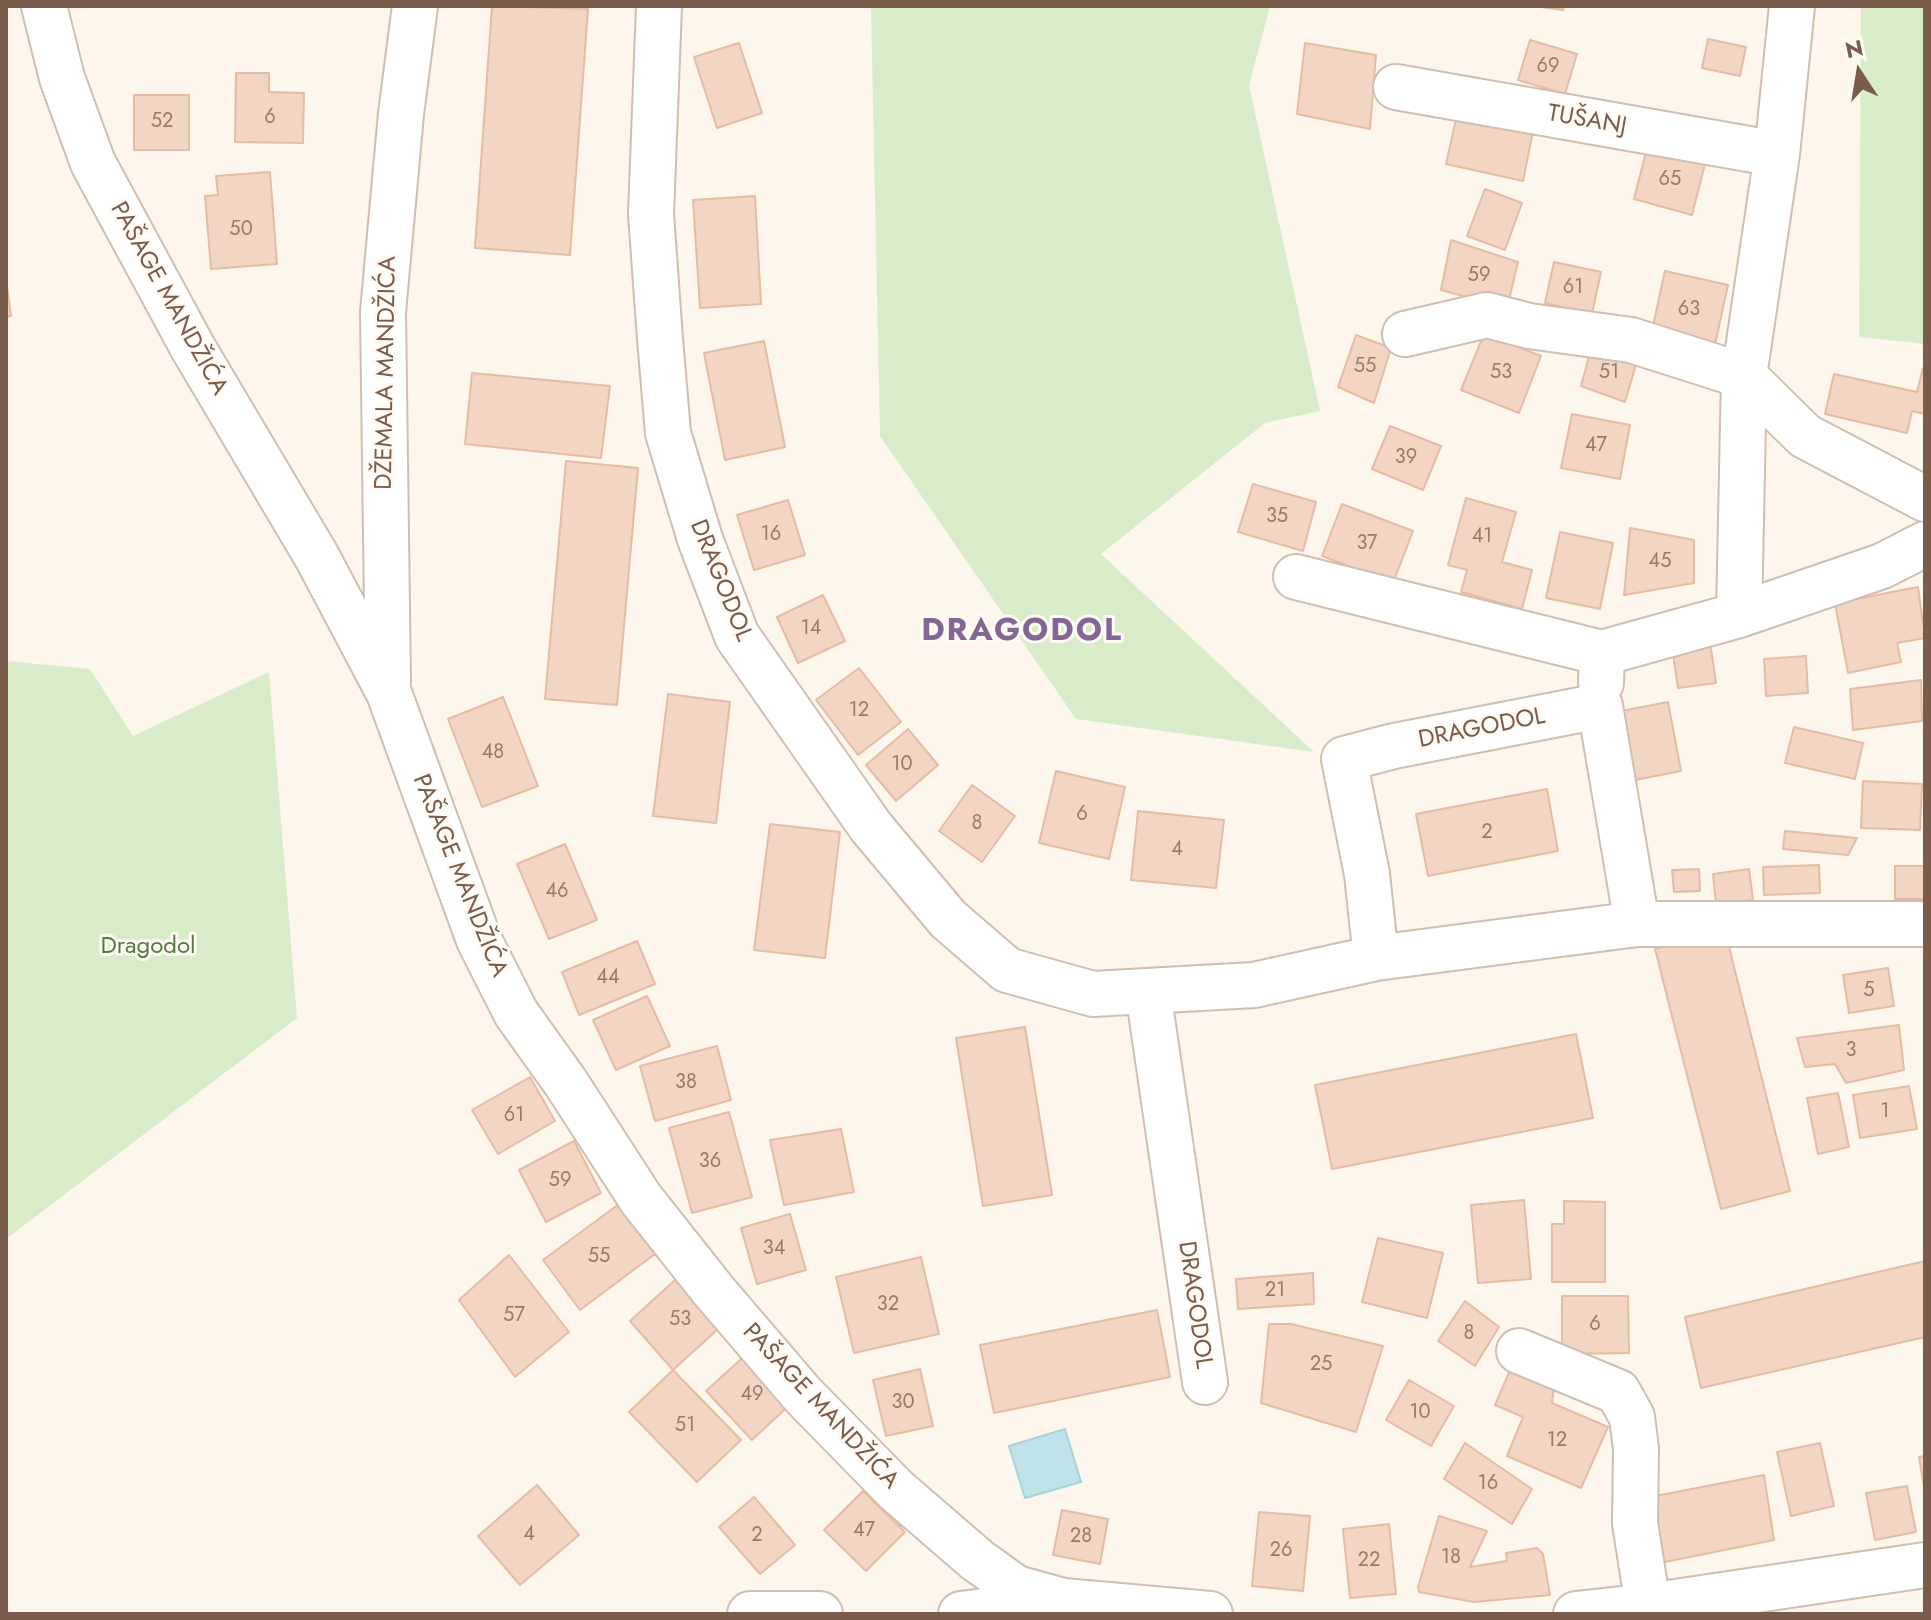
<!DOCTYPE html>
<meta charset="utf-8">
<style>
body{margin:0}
#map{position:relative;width:1931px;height:1620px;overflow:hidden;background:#fdf6ec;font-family:Jost,sans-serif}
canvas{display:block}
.frame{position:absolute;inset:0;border:8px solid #7a5c4d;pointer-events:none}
.north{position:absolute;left:1819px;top:32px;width:80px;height:80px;-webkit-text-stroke:6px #fffaf3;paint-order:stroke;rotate:348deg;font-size:22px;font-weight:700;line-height:32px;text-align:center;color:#7a5c4d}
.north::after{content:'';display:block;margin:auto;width:28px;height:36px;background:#7a5c4d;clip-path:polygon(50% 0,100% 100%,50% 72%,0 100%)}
</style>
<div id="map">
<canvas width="1931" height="1620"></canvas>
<div class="frame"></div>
<div class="north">N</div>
</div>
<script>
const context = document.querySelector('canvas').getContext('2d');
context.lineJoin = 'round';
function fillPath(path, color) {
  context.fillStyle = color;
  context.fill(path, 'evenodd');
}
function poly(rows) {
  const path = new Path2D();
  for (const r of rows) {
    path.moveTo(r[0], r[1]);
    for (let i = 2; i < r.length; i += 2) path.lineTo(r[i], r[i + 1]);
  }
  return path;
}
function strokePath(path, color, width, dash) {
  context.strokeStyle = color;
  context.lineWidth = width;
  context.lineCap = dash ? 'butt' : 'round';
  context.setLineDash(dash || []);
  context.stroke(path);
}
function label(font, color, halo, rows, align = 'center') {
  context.font = font + ' Jost,sans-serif';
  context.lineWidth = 6;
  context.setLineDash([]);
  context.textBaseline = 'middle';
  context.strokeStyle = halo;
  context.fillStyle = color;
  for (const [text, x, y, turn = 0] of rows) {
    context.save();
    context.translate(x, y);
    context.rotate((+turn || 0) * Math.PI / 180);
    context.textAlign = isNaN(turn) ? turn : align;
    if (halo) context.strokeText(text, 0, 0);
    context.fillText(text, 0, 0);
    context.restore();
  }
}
const green = poly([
 [871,6,1270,6,1249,85,1320,411,1265,423,1101,554,1314,752,1076,719,880,436],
 [1861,6,1925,6,1925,344,1859,337],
 [6,661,90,669,133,736,269,672,297,1018,6,1239]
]);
const water = poly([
 [1065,1429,1081,1482,1025,1498,1009,1446,1065,1429]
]);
const building = poly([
 [492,6,588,9,570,255,475,248,492,6],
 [1534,6,1564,6,1563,10,1534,6],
 [1708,39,1746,47,1740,76,1702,68,1708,39],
 [1530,40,1577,54,1565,94,1518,80,1530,40],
 [739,43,762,113,717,128,694,57,739,43],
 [1305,43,1376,55,1370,129,1297,114,1305,43],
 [236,73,269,73,269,92,304,93,303,143,235,142,236,73],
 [134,95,189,95,189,150,134,150,134,95],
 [1457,115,1533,131,1523,181,1446,164,1457,115],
 [1648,144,1706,160,1692,215,1634,199,1648,144],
 [270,172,277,264,211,269,205,196,218,195,216,176,270,172],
 [1485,189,1522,203,1505,250,1467,236,1485,189],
 [755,196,761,304,700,308,693,200,755,196],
 [1451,240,1518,262,1507,308,1441,290,1451,240],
 [1554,262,1601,272,1592,314,1545,303,1554,262],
 [1665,271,1728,285,1714,349,1651,335,1665,271],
 [6,278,11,316,6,317,6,278],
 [1484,334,1541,356,1519,413,1461,390,1484,334],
 [1356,335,1391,348,1374,403,1338,387,1356,335],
 [764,341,785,447,725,460,704,353,764,341],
 [1592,345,1637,361,1625,402,1581,386,1592,345],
 [1923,368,1925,368,1925,414,1912,411,1907,433,1825,414,1834,374,1917,392,1923,368],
 [472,373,610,386,601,458,465,444,472,373],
 [1572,414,1630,425,1620,479,1561,468,1572,414],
 [1390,426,1441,446,1423,490,1372,469,1390,426],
 [566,461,638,468,617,705,545,699,566,461],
 [1253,484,1316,502,1303,551,1238,532,1253,484],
 [1466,498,1516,512,1502,562,1532,570,1522,609,1461,592,1467,570,1448,565,1466,498],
 [788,500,805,555,754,570,737,515,788,500],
 [1342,504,1413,531,1393,583,1322,556,1342,504],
 [1630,528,1694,540,1694,583,1624,595,1630,528],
 [1560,532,1613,543,1600,609,1546,598,1560,532],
 [1918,587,1925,638,1897,643,1901,662,1848,673,1835,603,1918,587],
 [823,595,845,641,798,663,777,617,823,595],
 [1710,642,1716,683,1678,688,1672,647,1710,642],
 [1806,656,1808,693,1766,696,1764,659,1806,656],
 [859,668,901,722,858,755,816,700,859,668],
 [1921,680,1922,721,1853,730,1850,689,1921,680],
 [668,694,730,702,716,823,653,816,668,694],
 [503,697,538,786,482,807,448,719,503,697],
 [1668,702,1681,771,1630,781,1616,712,1668,702],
 [1794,727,1863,743,1855,779,1785,763,1794,727],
 [908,729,938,765,896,801,866,765,908,729],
 [1056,771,1125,787,1109,859,1039,843,1056,771],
 [1863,781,1922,784,1920,830,1861,828,1863,781],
 [972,785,1015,816,982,862,939,831,972,785],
 [1547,789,1558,851,1428,876,1416,814,1547,789],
 [1138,811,1224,820,1216,888,1131,880,1138,811],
 [770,824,840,832,825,958,754,950,770,824],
 [1785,831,1857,838,1848,855,1783,849,1785,831],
 [565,844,597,920,549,939,517,864,565,844],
 [1819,865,1820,893,1764,895,1763,867,1819,865],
 [1895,866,1925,866,1925,899,1895,899,1895,866],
 [1699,869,1700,891,1674,892,1672,870,1699,869],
 [1749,869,1753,900,1716,904,1713,874,1749,869],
 [1725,931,1790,1191,1721,1209,1655,949,1725,931],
 [637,941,655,984,579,1015,562,972,637,941],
 [1888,968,1894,1006,1849,1013,1843,975,1888,968],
 [647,996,670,1046,616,1070,593,1020,647,996],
 [1899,1025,1904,1070,1846,1083,1835,1064,1805,1067,1797,1038,1899,1025],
 [1025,1027,1052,1195,983,1206,956,1038,1025,1027],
 [1576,1034,1593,1118,1332,1169,1315,1085,1576,1034],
 [717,1046,731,1100,655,1121,640,1066,717,1046],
 [530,1077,555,1121,498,1154,472,1110,530,1077],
 [1909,1086,1917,1129,1860,1138,1853,1095,1909,1086],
 [1838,1093,1849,1147,1818,1154,1807,1098,1838,1093],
 [729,1112,752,1197,692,1213,669,1128,729,1112],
 [841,1129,854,1192,784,1205,770,1140,841,1129],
 [574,1141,601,1193,546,1222,519,1170,574,1141],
 [1524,1200,1531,1279,1478,1283,1471,1205,1524,1200],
 [1564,1201,1605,1202,1605,1282,1552,1282,1552,1224,1564,1224,1564,1201],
 [619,1204,655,1254,580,1310,543,1260,619,1204],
 [790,1214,806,1270,757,1284,741,1228,790,1214],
 [1378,1238,1443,1253,1427,1318,1362,1302,1378,1238],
 [509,1255,569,1332,515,1377,459,1300,509,1255],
 [921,1257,939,1334,854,1353,836,1277,921,1257],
 [1925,1261,1925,1337,1701,1388,1685,1317,1925,1261],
 [686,1270,729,1319,673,1370,630,1321,686,1270],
 [1313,1273,1314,1304,1238,1309,1236,1279,1313,1273],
 [1562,1296,1628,1296,1629,1353,1562,1354,1562,1296],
 [1465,1301,1499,1327,1475,1366,1438,1341,1465,1301],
 [1157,1310,1170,1377,994,1413,980,1345,1157,1310],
 [1269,1324,1291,1324,1383,1346,1356,1432,1261,1403,1269,1324],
 [751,1350,797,1398,752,1440,706,1391,751,1350],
 [1511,1368,1554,1386,1552,1403,1608,1427,1581,1488,1507,1456,1523,1417,1495,1405,1511,1368],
 [920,1369,933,1426,886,1436,873,1380,920,1369],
 [673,1370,741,1440,697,1482,629,1412,673,1370],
 [1409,1380,1454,1406,1431,1446,1386,1420,1409,1380],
 [1465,1443,1532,1489,1512,1524,1444,1479,1465,1443],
 [1820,1443,1834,1506,1791,1516,1777,1452,1820,1443],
 [1925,1456,1925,1493,1919,1457,1925,1456],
 [1764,1475,1774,1540,1655,1564,1645,1498,1764,1475],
 [537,1485,579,1535,520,1585,478,1536,537,1485],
 [1907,1486,1916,1532,1875,1540,1866,1493,1907,1486],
 [863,1491,905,1532,866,1571,824,1530,863,1491],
 [754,1497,795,1545,760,1574,719,1527,754,1497],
 [1062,1510,1108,1519,1100,1564,1053,1555,1062,1510],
 [1259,1512,1310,1516,1303,1591,1252,1586,1259,1512],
 [1439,1516,1487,1531,1470,1567,1507,1561,1506,1553,1537,1548,1543,1554,1550,1595,1474,1602,1419,1592,1418,1587,1439,1516],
 [1389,1524,1396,1594,1350,1598,1343,1529,1389,1524]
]);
const street = poly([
 [44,6,62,78,93,163,193,348,317,557,389,693,479,940,516,1013,566,1083,641,1199,713,1290,803,1395,896,1490,977,1560,1016,1588,1063,1601,1210,1614],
 [659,6,651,214,660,339,668,433,700,539,737,636,871,827,948,919,1007,970,1093,994,1254,985,1376,958,1637,924,1925,924],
 [1792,6,1777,154,1744,376,1739,615,1882,566,1925,544],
 [1396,87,1777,154],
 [1405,334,1487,315,1529,326,1631,340,1744,376,1805,436,1925,499],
 [1296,577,1602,653],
 [388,682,383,312,401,114,415,6],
 [1601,683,1602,653,1739,615],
 [1376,958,1367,874,1344,759,1394,746,1600,706,1637,924],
 [1148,991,1205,1382],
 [1519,1351,1618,1392,1632,1417,1636,1449,1635,1523,1648,1606],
 [750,1614,820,1614],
 [961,1614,1053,1602],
 [1576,1614,1648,1606,1925,1565]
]);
const numberNames = [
 ["69",1548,67],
 ["6",270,118],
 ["52",162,122],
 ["65",1670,180],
 ["50",241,230],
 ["59",1479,276],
 ["61",1573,288],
 ["63",1689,310],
 ["55",1365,367],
 ["53",1501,373],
 ["51",1609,373],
 ["47",1596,446],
 ["39",1406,458],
 ["35",1277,517],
 ["16",771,535],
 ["41",1482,537],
 ["37",1367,544],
 ["45",1660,562],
 ["14",811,629],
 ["12",859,711],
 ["48",493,753],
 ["10",902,765],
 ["6",1082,815],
 ["8",977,824],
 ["2",1487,833],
 ["4",1177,850],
 ["46",557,892],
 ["44",608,978],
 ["5",1869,991],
 ["3",1851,1051],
 ["38",686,1083],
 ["1",1885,1112],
 ["61",514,1116],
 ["36",710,1162],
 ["59",560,1181],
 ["34",774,1249],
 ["55",599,1257],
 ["21",1275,1291],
 ["32",888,1305],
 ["57",514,1316],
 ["53",680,1320],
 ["6",1595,1325],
 ["8",1469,1334],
 ["25",1321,1365],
 ["49",752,1395],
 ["30",903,1403],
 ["10",1420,1413],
 ["51",685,1426],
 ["12",1557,1441],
 ["16",1488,1484],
 ["47",864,1531],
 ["4",529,1535],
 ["2",757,1536],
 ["28",1081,1537],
 ["26",1281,1551],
 ["18",1451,1558],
 ["22",1369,1561]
];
const streetNames = [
 ["TUŠANJ",1587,121,10],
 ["PAŠAGE MANDŽIĆA",168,299,61],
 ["DŽEMALA MANDŽIĆA",387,373,-89],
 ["DRAGODOL",720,581,68],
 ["DRAGODOL",1482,729,-11],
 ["PAŠAGE MANDŽIĆA",459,876,68],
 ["DRAGODOL",1194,1305,82],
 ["PAŠAGE MANDŽIĆA",820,1407,47]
];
const parkNames = [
 ["Dragodol",148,947]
];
const districtNames = [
 ["DRAGODOL",1022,632]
];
fillPath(green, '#d8ecc9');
fillPath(water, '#bfe3e8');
strokePath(water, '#a5d3da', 2);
fillPath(building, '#f3d5c3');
strokePath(building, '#e6bba3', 2);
strokePath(street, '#d1beb0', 48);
strokePath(street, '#fff', 44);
label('20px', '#987a6a', null, numberNames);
label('24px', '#7a5c4d', '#fffaf3', streetNames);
label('24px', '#537a41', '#fffaf3', parkNames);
context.letterSpacing = '2px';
label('bold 32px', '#846695', '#fffaf3', districtNames);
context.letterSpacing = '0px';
</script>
